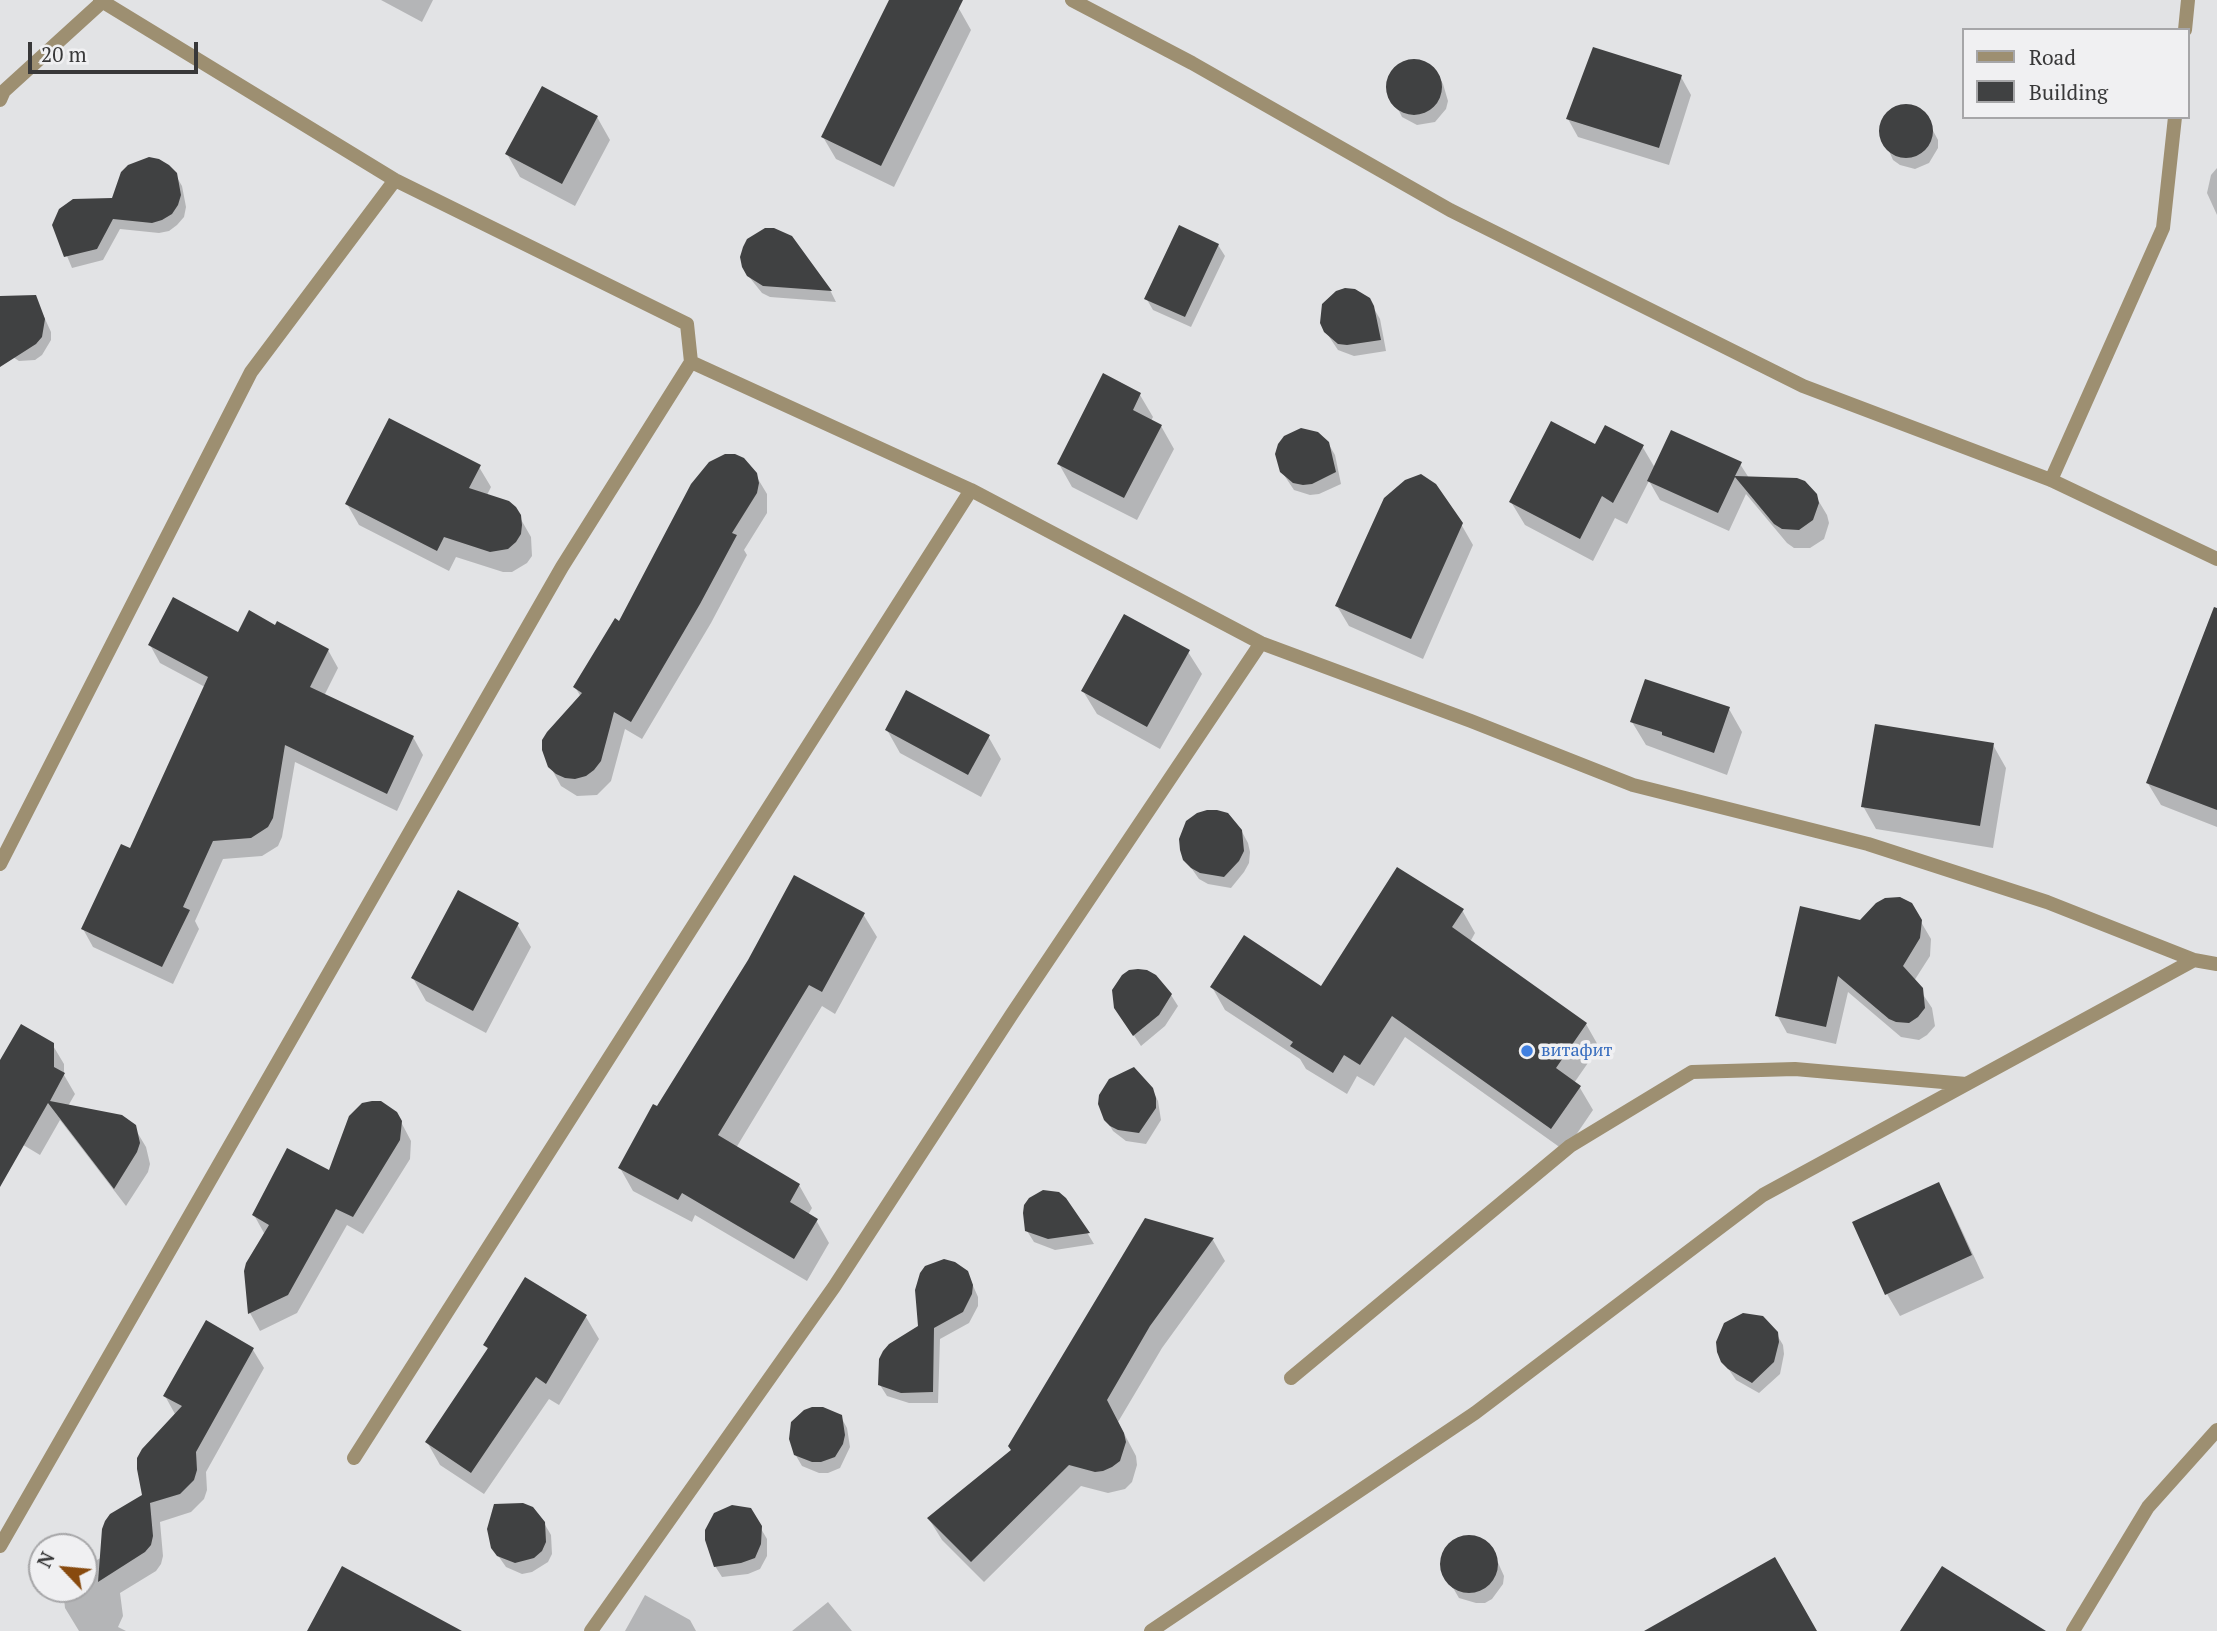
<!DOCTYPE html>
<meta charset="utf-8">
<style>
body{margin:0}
#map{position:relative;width:2217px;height:1631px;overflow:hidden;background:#e2e3e5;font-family:"PT Serif",serif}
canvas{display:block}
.legend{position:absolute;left:1962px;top:28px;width:228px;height:91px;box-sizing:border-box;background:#f0f0f2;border:2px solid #a6a6a8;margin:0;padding:9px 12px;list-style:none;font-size:21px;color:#383839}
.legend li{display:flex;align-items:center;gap:14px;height:35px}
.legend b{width:35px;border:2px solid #a6a6a8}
.north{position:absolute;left:28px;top:1533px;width:70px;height:70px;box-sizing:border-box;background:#f0f0f2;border:2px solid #a6a6a8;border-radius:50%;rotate:296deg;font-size:19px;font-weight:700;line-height:28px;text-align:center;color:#383839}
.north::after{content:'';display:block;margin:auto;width:24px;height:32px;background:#884a0e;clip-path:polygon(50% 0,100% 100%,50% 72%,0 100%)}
.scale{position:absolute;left:28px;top:42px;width:170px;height:32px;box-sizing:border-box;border:4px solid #383839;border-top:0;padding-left:9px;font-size:21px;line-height:24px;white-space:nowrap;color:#383839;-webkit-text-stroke:5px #f0f0f2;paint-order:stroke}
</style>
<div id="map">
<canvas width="2217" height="1631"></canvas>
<ul class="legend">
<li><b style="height:9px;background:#9d8f71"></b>Road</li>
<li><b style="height:19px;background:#404142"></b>Building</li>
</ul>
<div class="north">N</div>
<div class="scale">20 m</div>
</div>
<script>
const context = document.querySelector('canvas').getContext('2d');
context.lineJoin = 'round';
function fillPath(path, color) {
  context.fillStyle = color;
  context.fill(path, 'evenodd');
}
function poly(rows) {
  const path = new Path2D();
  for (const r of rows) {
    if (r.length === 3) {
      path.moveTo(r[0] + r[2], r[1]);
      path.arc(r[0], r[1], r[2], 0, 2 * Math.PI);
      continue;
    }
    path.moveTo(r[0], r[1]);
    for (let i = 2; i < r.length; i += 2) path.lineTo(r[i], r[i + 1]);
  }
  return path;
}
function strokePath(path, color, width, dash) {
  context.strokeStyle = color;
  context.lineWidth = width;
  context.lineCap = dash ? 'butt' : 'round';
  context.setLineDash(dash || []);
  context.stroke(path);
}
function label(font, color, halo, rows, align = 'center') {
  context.font = font + ' "PT Serif",serif';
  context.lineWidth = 7;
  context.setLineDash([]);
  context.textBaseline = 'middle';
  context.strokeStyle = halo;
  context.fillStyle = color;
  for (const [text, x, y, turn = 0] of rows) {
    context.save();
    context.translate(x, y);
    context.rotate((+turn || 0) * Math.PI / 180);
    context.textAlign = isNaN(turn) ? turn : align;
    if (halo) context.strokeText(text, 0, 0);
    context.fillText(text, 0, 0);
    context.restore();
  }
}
const shadow = poly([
 [381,0,433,0,422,22],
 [891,0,943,0,958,7,971,30,894,187,836,159,823,137],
 [1423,61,1436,72,1443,84,1448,101,1446,109,1435,122,1417,125,1402,117,1388,89,1388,81,1391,72,1397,66,1405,62],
 [1681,77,1691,95,1669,165,1578,137,1568,119],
 [1907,106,1923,112,1938,140,1938,148,1929,163,1915,169,1900,165,1893,160,1881,133,1885,116,1891,110],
 [597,117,610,140,575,206,520,177,507,154],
 [2217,168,2217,215,2207,193,2211,175],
 [175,174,182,186,186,207,184,217,177,225,169,231,159,233,120,229,103,260,72,268,54,225],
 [790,237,831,292,836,302,770,297,762,293,750,278,743,266],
 [1218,245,1225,256,1191,327,1153,310,1146,298],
 [35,297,51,332,51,340,42,355,35,360,19,361,4,351,0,345,0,305],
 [1373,307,1380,319,1386,351,1354,356,1338,350,1328,335],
 [1140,395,1153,417,1151,421,1161,426,1174,449,1137,520,1072,487,1059,464],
 [1328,443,1335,455,1341,484,1319,494,1310,495,1294,490,1284,475],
 [1595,446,1642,446,1655,468,1740,464,1749,478,1815,495,1827,515,1829,523,1824,539,1810,548,1794,548,1787,543,1746,494,1729,531,1660,500,1649,481,1627,524,1615,518,1593,561,1525,525,1511,502],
 [479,467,491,487,487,495,519,516,531,537,532,556,527,563,512,572,503,572,456,557,449,571,359,525,347,504],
 [755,474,767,494,767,513,744,550,747,555,711,623,642,739,625,729,611,781,597,795,577,796,561,786,550,766,581,697,575,687,619,623],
 [1461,524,1473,545,1423,659,1349,626,1337,606],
 [276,627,328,650,338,668,324,696,413,737,423,755,397,811,295,762,282,837,278,846,262,856,223,859,195,921,199,929,173,984,93,947,83,929,131,850,205,687,160,663,150,645],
 [2217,642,2217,827,2161,805,2147,782],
 [1188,652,1202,674,1160,749,1097,714,1083,691],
 [1729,709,1742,732,1727,775,1646,745,1632,722],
 [887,730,988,736,1001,759,981,797,900,753],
 [1993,745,2006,768,1993,848,1876,829,1863,806],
 [1227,815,1241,830,1248,843,1250,852,1249,863,1244,872,1231,888,1208,884,1199,879,1185,859],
 [1911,905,1931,939,1930,956,1914,981,1932,1008,1935,1026,1927,1035,1919,1040,1901,1037,1848,992,1836,1044,1787,1033,1777,1015,1861,922],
 [1462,910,1475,933,1470,942,1586,1024,1599,1047,1574,1083,1580,1088,1593,1110,1565,1151,1405,1037,1374,1086,1357,1076,1347,1094,1306,1069,1300,1059,1225,1010,1212,987,1322,988],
 [863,914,877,937,835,1014,822,1006,736,1148,799,1185,812,1208,808,1215,816,1220,829,1243,807,1281,695,1215,692,1222,633,1191,620,1168,658,1109],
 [517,924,531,947,486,1033,426,1001,413,978],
 [1171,995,1178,1006,1165,1026,1141,1046,1123,1019],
 [52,1044,64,1064,64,1075,75,1094,68,1106,134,1127,146,1147,150,1164,148,1172,126,1206,60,1120,40,1155,0,1131,0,1063],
 [1152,1089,1158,1101,1161,1120,1146,1144,1126,1141,1113,1131,1106,1119],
 [401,1122,411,1141,410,1159,363,1234,347,1225,297,1313,260,1331,250,1313,264,1233,254,1215,330,1173],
 [1938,1184,1951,1207,1984,1278,1900,1316,1887,1294],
 [1065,1199,1088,1234,1094,1244,1055,1250,1034,1242,1027,1231],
 [1146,1220,1213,1240,1225,1261,1162,1348,1118,1422,1136,1456,1137,1465,1132,1482,1125,1489,1108,1493,1081,1486,984,1582,942,1540,929,1519,1013,1450],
 [967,1272,978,1297,978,1306,969,1323,940,1339,938,1403,909,1403,887,1396,880,1385,920,1326],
 [525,1280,586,1317,599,1339,559,1405,549,1399,484,1494,440,1465,427,1442,489,1351,485,1345],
 [1776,1333,1783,1345,1784,1354,1780,1374,1759,1393,1736,1380,1723,1361],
 [253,1350,264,1368,206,1472,207,1490,204,1499,191,1512,160,1522,163,1556,161,1564,156,1571,120,1593,123,1616,118,1627,126,1631,79,1631,65,1608,63,1589,84,1589,84,1568,102,1557,144,1495,175,1414,165,1396],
 [841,1417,847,1428,850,1447,840,1468,828,1473,819,1473,802,1466,795,1454],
 [750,1510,767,1539,767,1556,760,1569,748,1574,722,1577,715,1566],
 [544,1523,551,1535,552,1554,548,1562,532,1572,522,1574,506,1567,492,1547],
 [1467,1537,1476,1537,1491,1547,1504,1576,1503,1584,1492,1599,1485,1603,1476,1603,1459,1598,1443,1571,1445,1552,1458,1539],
 [645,1595,690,1620,696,1631,625,1631],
 [828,1602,852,1631,792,1631]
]);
const building = poly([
 [889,0,963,0,881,166,821,137],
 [1593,47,1682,75,1659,148,1566,119],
 [1414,87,28],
 [542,86,598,116,562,184,505,154],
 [1906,131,27],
 [149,157,159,159,169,165,177,173,181,195,178,205,172,214,162,220,152,223,113,219,97,249,64,257,52,225,59,209,73,199,112,198,121,172,128,165],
 [1179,225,1219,244,1185,317,1144,299],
 [765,228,774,228,792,236,832,291,763,286,747,276,742,267,740,257,743,247,747,239],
 [1345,288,1355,289,1370,298,1374,306,1381,340,1347,345,1338,344,1324,332,1320,323,1322,304,1336,291],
 [36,295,45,319,42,337,36,344,0,367,0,296],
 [1103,373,1141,393,1133,410,1162,425,1124,498,1057,464],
 [389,418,481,465,469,488,509,501,516,507,521,515,522,525,521,534,516,542,508,549,490,552,444,537,437,551,345,504],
 [1551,421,1595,444,1605,425,1644,445,1613,503,1602,496,1580,539,1509,502],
 [1301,428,1318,432,1329,442,1336,472,1312,484,1303,485,1293,483,1280,472,1275,454,1278,444,1284,436],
 [1671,430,1742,462,1735,476,1797,478,1805,481,1817,494,1819,503,1813,520,1799,530,1782,529,1774,524,1735,477,1718,513,1647,481],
 [725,454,735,454,744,458,757,473,759,483,757,493,732,533,737,535,700,604,631,722,614,712,601,761,594,770,586,776,575,779,565,778,556,774,548,767,542,750,542,740,547,732,582,693,573,687,615,618,619,621,691,484,709,462],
 [1421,474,1436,484,1463,523,1411,639,1335,606,1384,498,1405,480],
 [173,597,238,632,249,610,275,625,277,621,329,649,310,687,414,736,387,794,285,745,273,818,268,827,251,838,213,841,183,907,190,910,162,967,81,929,121,844,130,848,208,677,148,645],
 [2214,607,2217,608,2217,810,2146,783],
 [1124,614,1190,650,1147,727,1081,691],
 [1645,679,1730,707,1714,753,1662,735,1662,732,1630,722],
 [906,690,990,735,968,775,885,730],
 [1875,724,1994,743,1980,826,1861,807],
 [1207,810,1217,810,1228,813,1242,830,1244,851,1239,861,1224,877,1200,873,1191,868,1183,860,1180,850,1179,839,1186,821,1197,813],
 [1397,867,1464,909,1452,927,1587,1023,1556,1068,1581,1086,1551,1129,1392,1016,1360,1065,1344,1055,1333,1073,1290,1046,1293,1042,1210,987,1244,935,1321,986],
 [794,875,865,913,822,992,809,985,718,1135,800,1184,790,1202,818,1219,794,1259,682,1193,678,1200,618,1168,653,1104,657,1106,748,960],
 [458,890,519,923,473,1011,411,978],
 [1900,897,1912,903,1922,920,1920,938,1903,966,1923,988,1925,1008,1918,1017,1909,1023,1896,1022,1889,1019,1838,976,1826,1027,1775,1016,1800,906,1860,920,1876,903,1885,898],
 [1138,969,1147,970,1156,975,1172,994,1159,1015,1133,1036,1114,1008,1112,990,1122,975,1129,970],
 [21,1024,54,1043,54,1067,65,1073,50,1101,122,1115,136,1125,140,1143,137,1152,114,1189,48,1103,0,1187,0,1060],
 [1134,1067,1153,1088,1156,1098,1156,1108,1139,1133,1118,1130,1110,1126,1104,1120,1098,1104,1099,1095,1109,1079],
 [372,1101,381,1101,397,1112,402,1121,400,1140,353,1217,336,1209,288,1295,248,1314,244,1271,246,1263,269,1225,252,1215,287,1148,329,1170,349,1116,362,1103],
 [1939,1182,1972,1255,1885,1295,1852,1222],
 [1043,1190,1059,1192,1066,1198,1090,1233,1048,1239,1025,1231,1023,1213,1024,1205,1029,1198],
 [1145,1218,1214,1238,1150,1326,1107,1400,1124,1433,1126,1442,1120,1461,1112,1467,1103,1471,1095,1472,1069,1465,971,1562,927,1518,1011,1450,1008,1446],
 [944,1259,955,1262,968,1271,973,1285,972,1294,963,1312,934,1328,933,1392,901,1393,878,1385,879,1359,883,1351,889,1344,918,1326,915,1290,920,1273,925,1266],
 [525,1277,587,1315,546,1384,536,1377,471,1473,425,1442,488,1348,483,1345],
 [1743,1313,1763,1316,1778,1332,1779,1342,1774,1362,1752,1383,1728,1369,1721,1362,1717,1352,1716,1342,1724,1323],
 [206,1320,254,1348,196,1452,197,1470,194,1480,180,1494,150,1503,153,1536,151,1545,145,1552,98,1582,102,1529,105,1521,110,1514,142,1495,137,1469,137,1458,142,1449,182,1406,163,1396],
 [812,1407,823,1407,842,1415,845,1435,843,1444,835,1457,821,1462,812,1462,794,1455,789,1439,791,1422,804,1410],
 [523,1503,533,1507,545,1522,546,1542,542,1551,534,1558,515,1563,497,1556,491,1548,487,1529,494,1504],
 [732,1505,751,1508,762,1526,761,1544,755,1558,741,1563,714,1567,705,1540,705,1530,714,1513],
 [1469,1564,29],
 [1775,1557,1817,1631,1644,1631],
 [342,1566,462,1631,307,1631],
 [1942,1566,2046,1631,1900,1631]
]);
const street = poly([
 [100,0,395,180,687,324,691,362,971,490,1261,643,1471,721,1633,785,1868,844,2047,902,2194,960,2217,964],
 [1072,0,1192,63,1450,210,1803,386,2051,480,2217,559],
 [2185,30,2188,0],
 [0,100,4,91,103,1],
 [2051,480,2163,228,2175,117],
 [0,864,251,372,395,180],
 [1291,1378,1570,1146,1692,1072,1795,1069,1966,1084],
 [354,1458,971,490],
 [0,1546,562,567,691,362],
 [591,1631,834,1287,1012,1014,1261,643],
 [1151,1631,1475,1413,1763,1195,2194,960],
 [2073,1631,2148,1507,2217,1430]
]);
const markers = [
 [1527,1051,7,"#3f7fe0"]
];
const shopNames = [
 ["витафит",1541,1051]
];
fillPath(shadow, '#0003');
fillPath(building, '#404142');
strokePath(street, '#9d8f71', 14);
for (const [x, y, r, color] of markers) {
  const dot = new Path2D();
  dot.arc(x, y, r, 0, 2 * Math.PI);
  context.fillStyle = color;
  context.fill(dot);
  strokePath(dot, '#f0f0f2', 2.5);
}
label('18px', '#366cbe', '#f0f0f2', shopNames, 'left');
</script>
